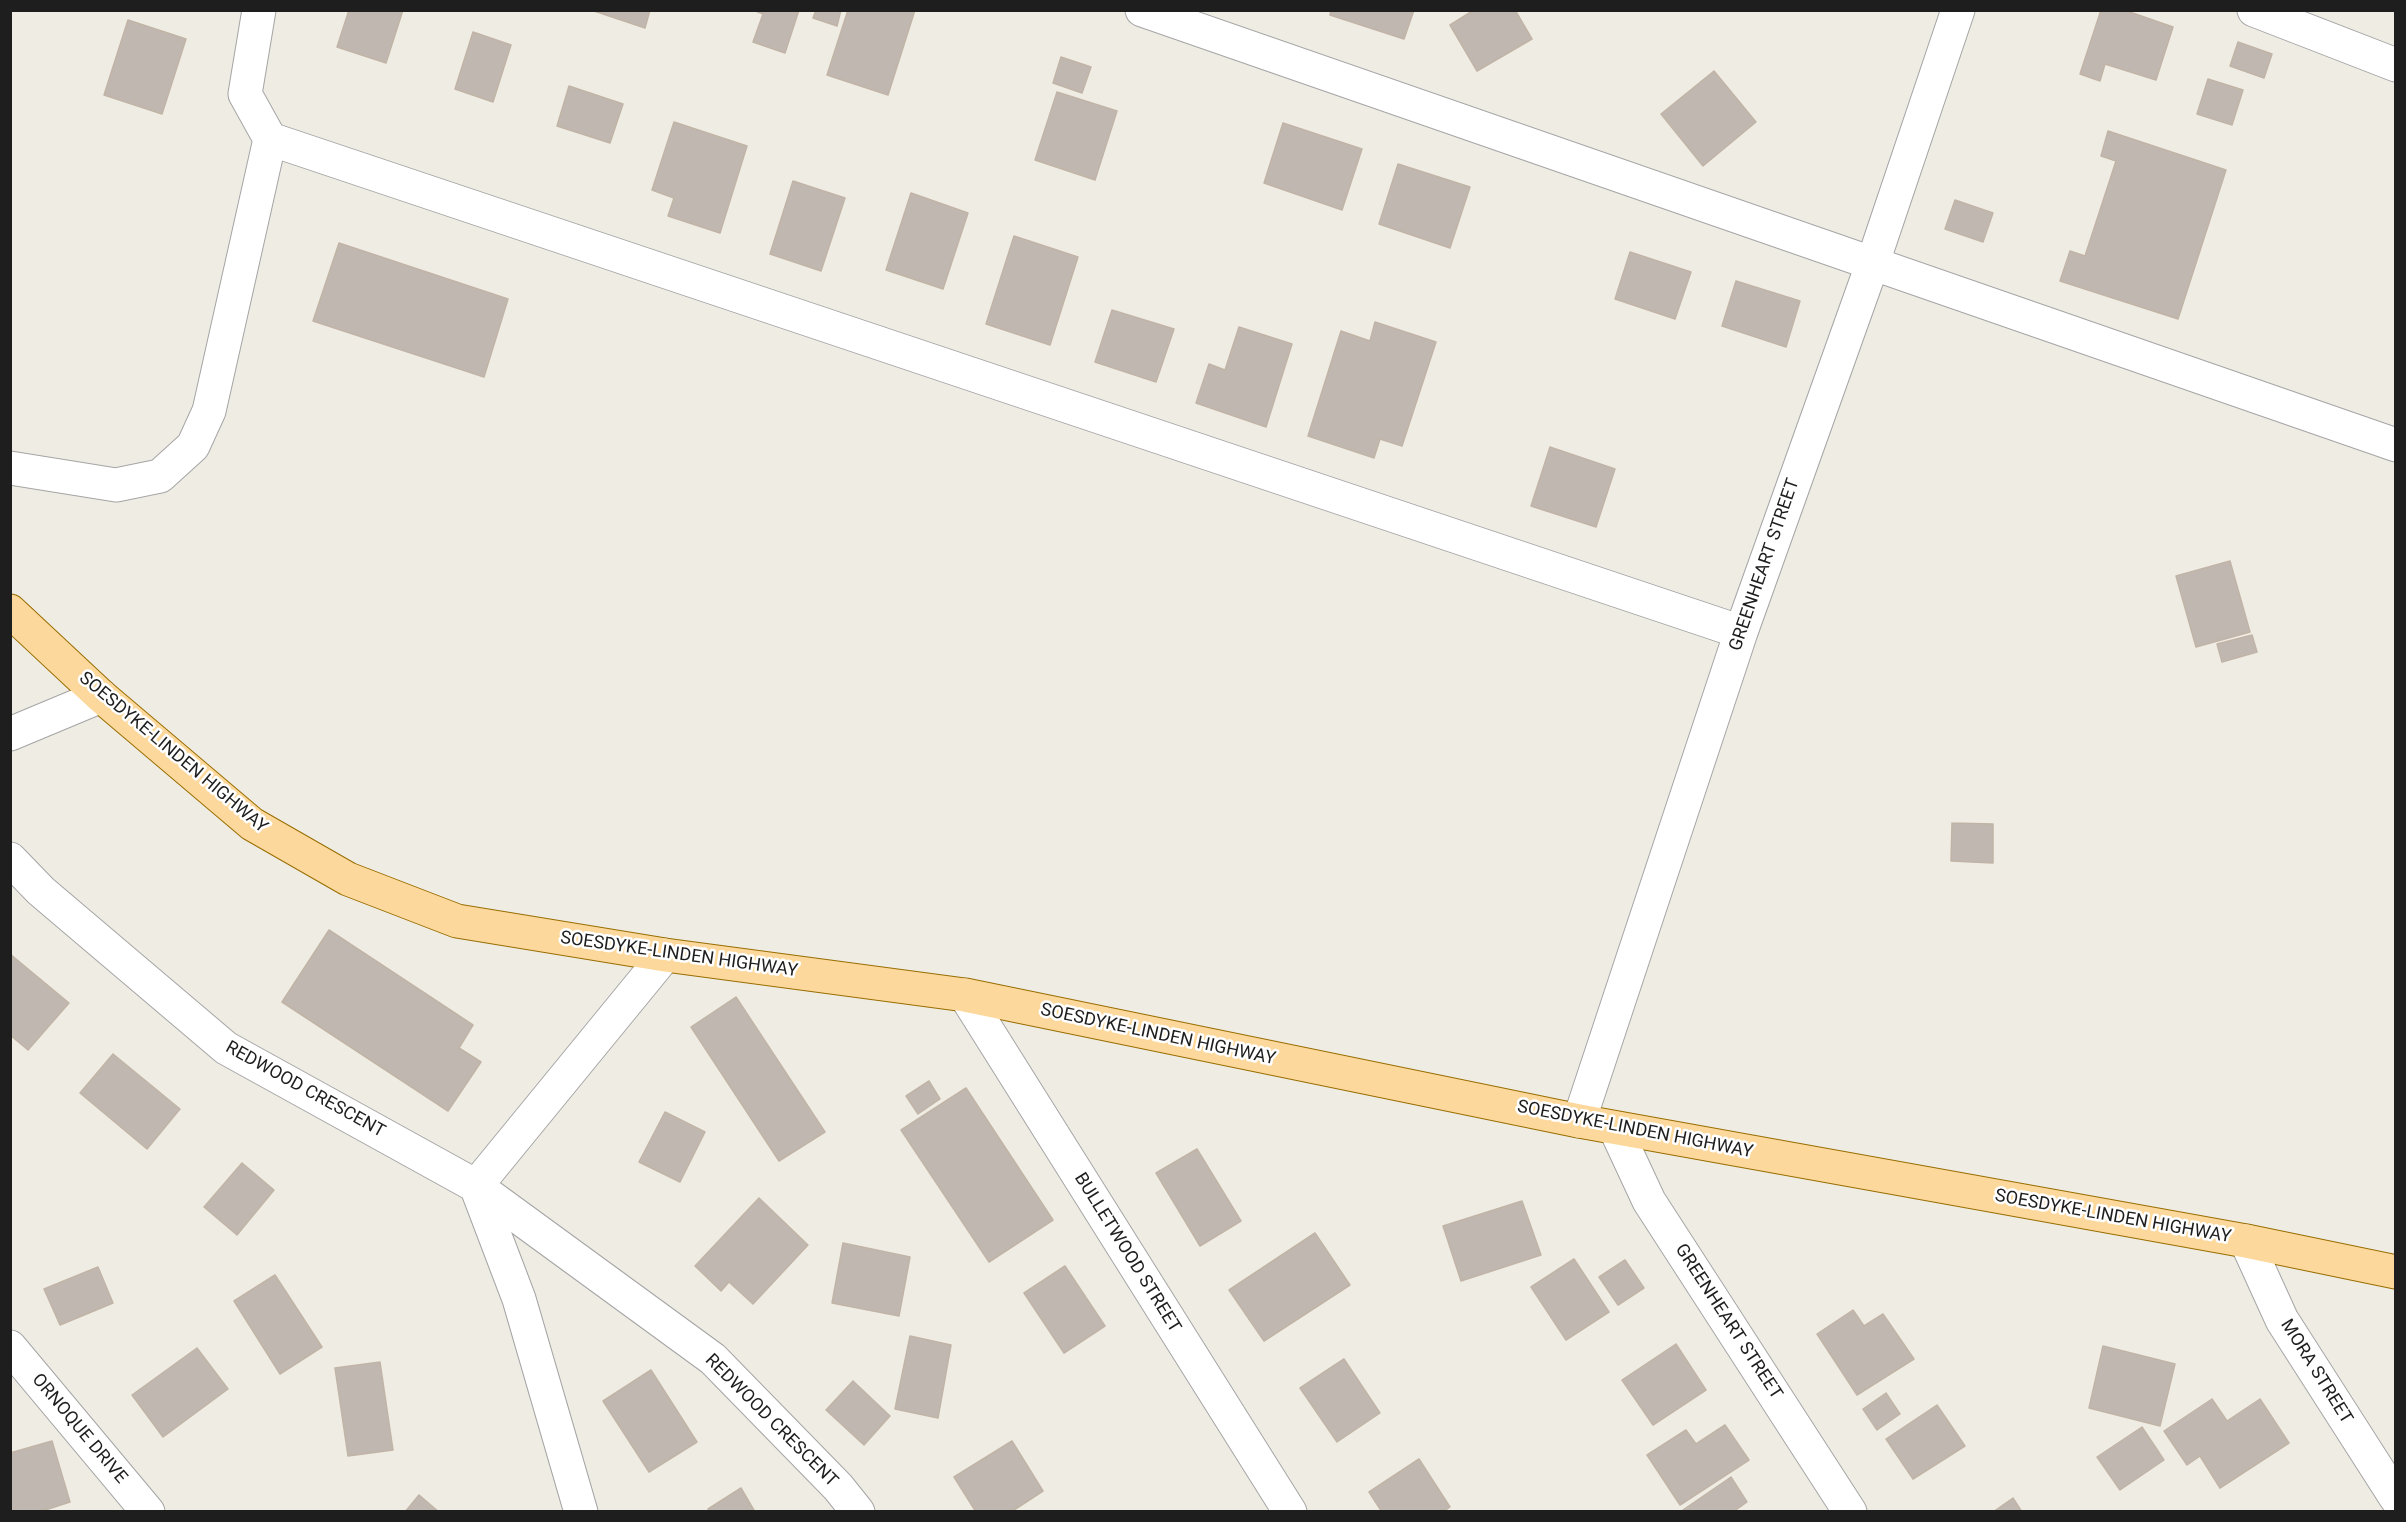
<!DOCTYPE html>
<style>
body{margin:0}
#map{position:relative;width:2406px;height:1522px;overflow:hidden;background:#efece4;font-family:Roboto,sans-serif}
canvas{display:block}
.frame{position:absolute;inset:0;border:12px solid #1e1e1e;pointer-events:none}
</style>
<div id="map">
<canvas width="2406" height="1522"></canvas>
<div class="frame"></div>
</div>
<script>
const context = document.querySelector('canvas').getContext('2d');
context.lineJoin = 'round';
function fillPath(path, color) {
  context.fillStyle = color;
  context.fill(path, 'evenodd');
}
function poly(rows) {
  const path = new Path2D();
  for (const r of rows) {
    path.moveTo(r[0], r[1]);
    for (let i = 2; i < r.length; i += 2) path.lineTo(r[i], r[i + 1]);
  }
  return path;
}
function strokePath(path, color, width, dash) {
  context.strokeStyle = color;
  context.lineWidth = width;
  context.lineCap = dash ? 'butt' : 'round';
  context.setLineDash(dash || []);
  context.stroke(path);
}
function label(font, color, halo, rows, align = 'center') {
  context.font = font + ' Roboto,sans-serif';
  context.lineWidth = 5;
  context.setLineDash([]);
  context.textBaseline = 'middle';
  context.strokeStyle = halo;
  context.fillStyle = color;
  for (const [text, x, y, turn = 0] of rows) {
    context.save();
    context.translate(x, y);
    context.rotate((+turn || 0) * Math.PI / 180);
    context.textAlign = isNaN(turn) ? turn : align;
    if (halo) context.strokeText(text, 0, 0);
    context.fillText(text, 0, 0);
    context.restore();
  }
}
const building = poly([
 [349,10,403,10,386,63,337,47,349,10],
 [591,10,650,10,645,28,591,10],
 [753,10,799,10,785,53,753,42,763,14,753,10],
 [816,10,841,10,837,26,813,18,816,10],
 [848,10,915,10,888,95,827,75,848,10],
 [1331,10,1414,10,1404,39,1330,15,1331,10],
 [1474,10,1515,10,1532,39,1477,71,1450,25,1474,10],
 [2101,10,2124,10,2173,27,2156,80,2105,64,2100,81,2080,74,2101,10],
 [128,20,186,39,162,114,104,95,128,20],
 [473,32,511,45,493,102,455,89,473,32],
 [2238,42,2272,54,2264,78,2230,66,2238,42],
 [1061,57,1091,67,1082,93,1053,83,1061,57],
 [1714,71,1756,122,1703,166,1661,114,1714,71],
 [2208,79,2243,90,2232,125,2197,114,2208,79],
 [569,86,623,104,610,143,557,126,569,86],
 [1057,92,1117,111,1095,180,1035,160,1057,92],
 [674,122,747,146,720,233,668,216,674,198,652,190,674,122],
 [1283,123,1362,149,1342,210,1264,183,1283,123],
 [2108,131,2226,170,2178,319,2060,281,2070,251,2085,256,2116,161,2101,156,2108,131],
 [1398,164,1470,187,1450,248,1379,224,1398,164],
 [793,181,845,198,821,271,770,254,793,181],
 [911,193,968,213,943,289,886,270,911,193],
 [1955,200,1993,213,1983,242,1945,229,1955,200],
 [1014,236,1078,257,1050,345,986,324,1014,236],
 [339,243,508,299,484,377,313,321,339,243],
 [1630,252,1691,272,1675,319,1615,299,1630,252],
 [1736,281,1800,301,1786,347,1722,326,1736,281],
 [1112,310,1174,329,1156,382,1095,362,1112,310],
 [1375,322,1436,342,1402,446,1380,439,1374,458,1308,436,1341,331,1370,341,1375,322],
 [1239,327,1292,344,1266,427,1196,403,1209,364,1225,370,1239,327],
 [1550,447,1615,469,1596,527,1531,506,1550,447],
 [2230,561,2250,632,2196,647,2176,576,2230,561],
 [2252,635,2257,652,2222,662,2217,644,2252,635],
 [1952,823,1993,824,1993,863,1951,861,1952,823],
 [329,930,473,1025,459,1048,481,1062,448,1111,282,1002,329,930],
 [10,954,69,1003,28,1050,10,1035,10,954],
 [736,997,825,1132,779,1161,691,1027,736,997],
 [113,1054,180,1109,147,1149,80,1093,113,1054],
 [929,1081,940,1099,918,1114,906,1096,929,1081],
 [966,1088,1053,1220,989,1262,901,1130,966,1088],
 [665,1112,705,1132,680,1182,639,1162,665,1112],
 [1197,1149,1241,1221,1200,1246,1156,1173,1197,1149],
 [242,1163,274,1190,237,1235,204,1207,242,1163],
 [759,1198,808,1245,753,1304,729,1282,721,1291,695,1266,759,1198],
 [1522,1201,1541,1255,1461,1281,1443,1226,1522,1201],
 [1315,1233,1350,1285,1264,1341,1229,1290,1315,1233],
 [843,1243,910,1257,899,1316,832,1303,843,1243],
 [1574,1259,1609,1312,1566,1340,1531,1287,1574,1259],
 [1625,1260,1644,1288,1618,1305,1599,1277,1625,1260],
 [1065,1266,1105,1326,1064,1353,1024,1293,1065,1266],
 [98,1267,113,1303,60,1325,44,1289,98,1267],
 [275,1275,322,1347,280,1374,234,1301,275,1275],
 [1853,1310,1864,1326,1883,1314,1914,1359,1857,1395,1817,1334,1853,1310],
 [910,1336,951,1345,938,1418,895,1409,910,1336],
 [1676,1344,1706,1390,1653,1425,1622,1380,1676,1344],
 [2103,1346,2175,1364,2160,1426,2089,1408,2103,1346],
 [197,1348,228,1389,163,1437,132,1395,197,1348],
 [1344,1359,1380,1413,1337,1442,1300,1388,1344,1359],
 [380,1362,393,1450,348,1456,335,1368,380,1362],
 [651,1370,697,1442,649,1472,603,1401,651,1370],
 [853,1381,890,1416,864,1445,826,1410,853,1381],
 [1886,1393,1900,1414,1877,1430,1863,1409,1886,1393],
 [2212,1399,2227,1421,2260,1399,2289,1443,2220,1488,2200,1456,2187,1465,2164,1431,2212,1399],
 [1937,1405,1965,1446,1913,1479,1886,1439,1937,1405],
 [1725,1425,1749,1460,1680,1505,1647,1455,1686,1430,1696,1444,1725,1425],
 [2142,1427,2164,1460,2120,1490,2097,1457,2142,1427],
 [52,1441,70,1502,39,1512,10,1512,10,1453,52,1441],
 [1012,1441,1043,1491,1011,1512,976,1512,954,1477,1012,1441],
 [1419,1459,1450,1507,1443,1512,1382,1512,1369,1492,1419,1459],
 [1731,1477,1747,1502,1733,1512,1680,1512,1731,1477],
 [741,1488,755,1512,710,1512,708,1509,741,1488],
 [419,1495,439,1512,405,1512,419,1495],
 [2013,1498,2022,1512,1993,1512,2013,1498]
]);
const minor = poly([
 [259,10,245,94,270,139,1741,632],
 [1142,10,2396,445],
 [2254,10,2396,65],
 [10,468,116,485,160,476,193,446,209,411,270,139],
 [10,734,101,696],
 [10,859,41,891,226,1048,476,1186,713,1359,838,1487,858,1512],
 [965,995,1290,1512],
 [1579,1121,1741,632,1872,265,1958,10],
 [1615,1128,1649,1201,1850,1512],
 [476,1186,519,1299,581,1512],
 [476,1186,665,955],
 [2246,1241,2282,1320,2396,1498],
 [10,1347,148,1512]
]);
const primary = poly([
 [10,611,101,696,252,824,348,879,457,921,665,955,965,995,1579,1121,2246,1241,2396,1272]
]);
const streetNames = [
 ["GREENHEART STREET",1765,565,-71],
 ["SOESDYKE-LINDEN HIGHWAY",173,753,40],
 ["SOESDYKE-LINDEN HIGHWAY",679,955,8],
 ["SOESDYKE-LINDEN HIGHWAY",1158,1035,12],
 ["REDWOOD CRESCENT",305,1090,29],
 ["SOESDYKE-LINDEN HIGHWAY",1635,1130,11],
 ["SOESDYKE-LINDEN HIGHWAY",2113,1217,10],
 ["BULLETWOOD STREET",1127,1253,58],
 ["GREENHEART STREET",1728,1322,57],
 ["MORA STREET",2316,1372,58],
 ["REDWOOD CRESCENT",771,1421,45],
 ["ORNOQUE DRIVE",79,1429,50]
];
fillPath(building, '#c0b8b0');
strokePath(building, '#c1b4a6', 1.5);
strokePath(minor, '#a5a5a5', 35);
strokePath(primary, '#996e00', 35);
strokePath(minor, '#fff', 33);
strokePath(primary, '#fdd89c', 33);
label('18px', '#1e1e1e', '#fff', streetNames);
</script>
